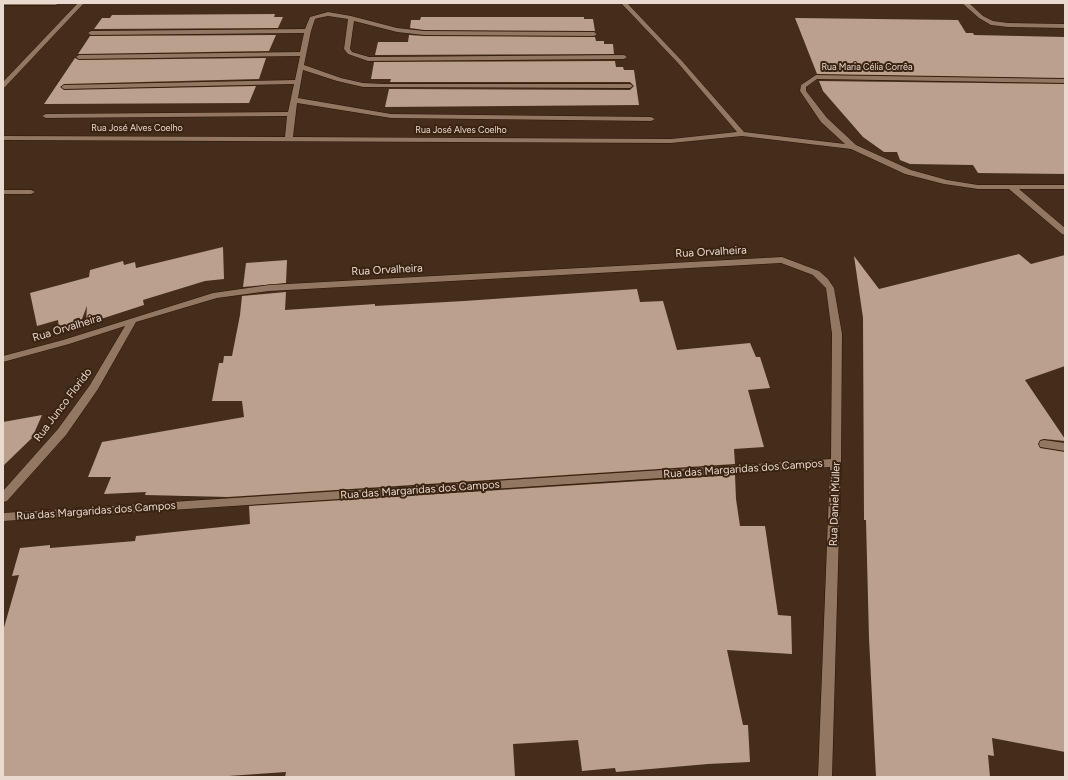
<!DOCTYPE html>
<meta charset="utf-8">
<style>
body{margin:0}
#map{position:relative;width:1068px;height:780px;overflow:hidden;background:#442d1a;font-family:Figtree,sans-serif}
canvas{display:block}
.frame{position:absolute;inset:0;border:4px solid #e9d9ce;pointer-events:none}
</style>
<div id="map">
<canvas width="1068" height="780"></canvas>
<div class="frame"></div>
</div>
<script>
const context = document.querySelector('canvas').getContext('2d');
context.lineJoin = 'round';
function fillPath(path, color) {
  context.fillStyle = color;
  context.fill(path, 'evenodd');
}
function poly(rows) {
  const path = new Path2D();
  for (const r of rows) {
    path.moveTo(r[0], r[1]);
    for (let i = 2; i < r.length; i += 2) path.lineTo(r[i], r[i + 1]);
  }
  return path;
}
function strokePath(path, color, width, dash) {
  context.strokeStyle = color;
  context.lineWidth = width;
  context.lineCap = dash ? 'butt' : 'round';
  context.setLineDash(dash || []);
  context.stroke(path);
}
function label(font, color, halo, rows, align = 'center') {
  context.font = font + ' Figtree,sans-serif';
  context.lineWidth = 4;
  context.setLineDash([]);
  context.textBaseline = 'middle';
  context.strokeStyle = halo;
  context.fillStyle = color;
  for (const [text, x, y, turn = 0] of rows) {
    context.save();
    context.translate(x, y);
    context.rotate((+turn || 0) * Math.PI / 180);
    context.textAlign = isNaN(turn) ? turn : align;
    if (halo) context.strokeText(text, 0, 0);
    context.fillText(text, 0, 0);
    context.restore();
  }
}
const building = poly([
 [275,14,274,17,283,17,278,28,94,29,102,18,110,18,112,15],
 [421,17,584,17,584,19,593,19,595,31,424,30,410,28,411,20,420,20],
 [795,18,958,20,966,33,973,33,974,35,1065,37,1065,78,817,74],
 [276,35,269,51,78,54,90,36],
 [409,35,424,36,595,37,596,41,604,41,604,44,613,44,614,54,375,55,378,42,408,42],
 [75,58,79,60,266,58,259,79,64,84,60,87,64,90,256,86,249,103,44,104],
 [615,61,616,67,623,67,624,70,634,70,639,105,385,107,389,89,630,90,634,86,630,82,390,82,391,79,371,79,374,62],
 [819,81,1065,84,1065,174,978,173,973,165,910,164,900,160,897,152,884,152,863,137,823,91],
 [223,247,224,279,205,281,143,300,144,305,104,318,86,322,87,306,80,324,59,329,58,320,37,326,30,293,89,277,90,270,123,261,124,265,135,262,136,268],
 [1019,254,1031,264,1065,255,1065,366,1025,380,1065,439,1065,441,1044,439,1040,440,1038,444,1040,448,1065,452,1065,752,992,738,994,756,988,755,990,777,876,777,869,638,866,520,864,520,863,318,854,256,879,289],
 [287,260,286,283,243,287,246,263],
 [637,289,640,302,663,301,677,350,750,343,756,357,760,357,770,388,748,390,764,447,734,449,735,464,228,497,145,495,146,492,104,494,111,477,88,477,102,442,244,417,242,401,212,401,219,363,223,363,224,356,232,356,240,315,242,296,286,292,285,310,375,304,375,306,464,301],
 [42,415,32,438,3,466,3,422],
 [735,475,736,499,740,526,765,526,778,615,791,616,792,654,727,650,743,725,748,725,750,762,708,764,616,772,615,768,582,771,578,740,513,744,515,777,285,777,286,772,214,777,3,777,3,631,19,575,12,576,20,548,50,545,50,548,135,541,136,536,250,524,249,506]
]);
const minor = poly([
 [3,3,59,3,56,5,3,5,3,3],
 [78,3,84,3,5,87,3,88,3,82,78,3],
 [621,3,627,3,682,61,744,132,845,144,821,122,800,91,801,85,816,75,1065,79,1065,83,817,79,806,87,806,91,827,118,856,145,911,170,947,180,978,185,1065,185,1065,189,1019,189,1065,228,1065,235,1062,234,1009,189,978,189,944,184,905,174,851,149,742,136,671,143,3,140,3,136,285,137,287,116,46,118,42,116,46,114,288,112,294,84,64,89,61,87,64,85,295,80,300,56,79,59,76,57,79,55,300,52,304,33,91,35,88,33,91,31,305,29,310,17,328,12,351,16,397,28,424,31,594,32,597,34,594,36,424,35,397,32,354,21,350,49,352,52,369,57,624,55,627,57,624,59,368,61,348,54,344,49,348,19,328,16,318,18,315,19,311,31,304,65,341,78,363,83,384,84,630,84,633,86,630,88,363,87,337,81,303,70,298,98,391,114,651,117,655,119,651,121,391,118,297,103,293,137,671,139,737,132,678,63,621,3],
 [962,3,969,3,983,16,993,21,1008,23,1065,24,1065,28,1008,27,991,25,979,18,962,3],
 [3,190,31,190,35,192,31,194,3,194,3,190],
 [782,257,819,271,828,279,834,288,842,334,841,463,832,777,818,777,830,467,3,521,3,513,831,459,832,334,826,288,813,275,781,263,269,291,217,298,136,322,98,389,66,435,7,501,3,502,3,491,58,429,90,385,125,326,69,344,3,362,3,356,63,340,213,293,269,285,782,257],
 [1044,440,1065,443,1065,451,1040,447,1039,444,1040,441,1044,440]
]);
const farStreetnames = [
 ["Rua Maria Célia Corrêa",867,67],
 ["Rua José Alves Coelho",137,128],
 ["Rua José Alves Coelho",461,130]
];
const streetNames = [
 ["Rua Orvalheira",711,252,-3],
 ["Rua Orvalheira",387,270,-3],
 ["Rua Orvalheira",67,328,-17],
 ["Rua Junco Florido",63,405,-53],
 ["Rua das Margaridas dos Campos",743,469,-4],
 ["Rua das Margaridas dos Campos",420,490,-4],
 ["Rua Daniel Müller",835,504,-88],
 ["Rua das Margaridas dos Campos",96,511,-4]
];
fillPath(building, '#baa08d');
strokePath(minor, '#2a1403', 1);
fillPath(minor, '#927762');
label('9px', '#e9d9ce', '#3a2310', farStreetnames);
label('11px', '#e9d9ce', '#3a2310', streetNames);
</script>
